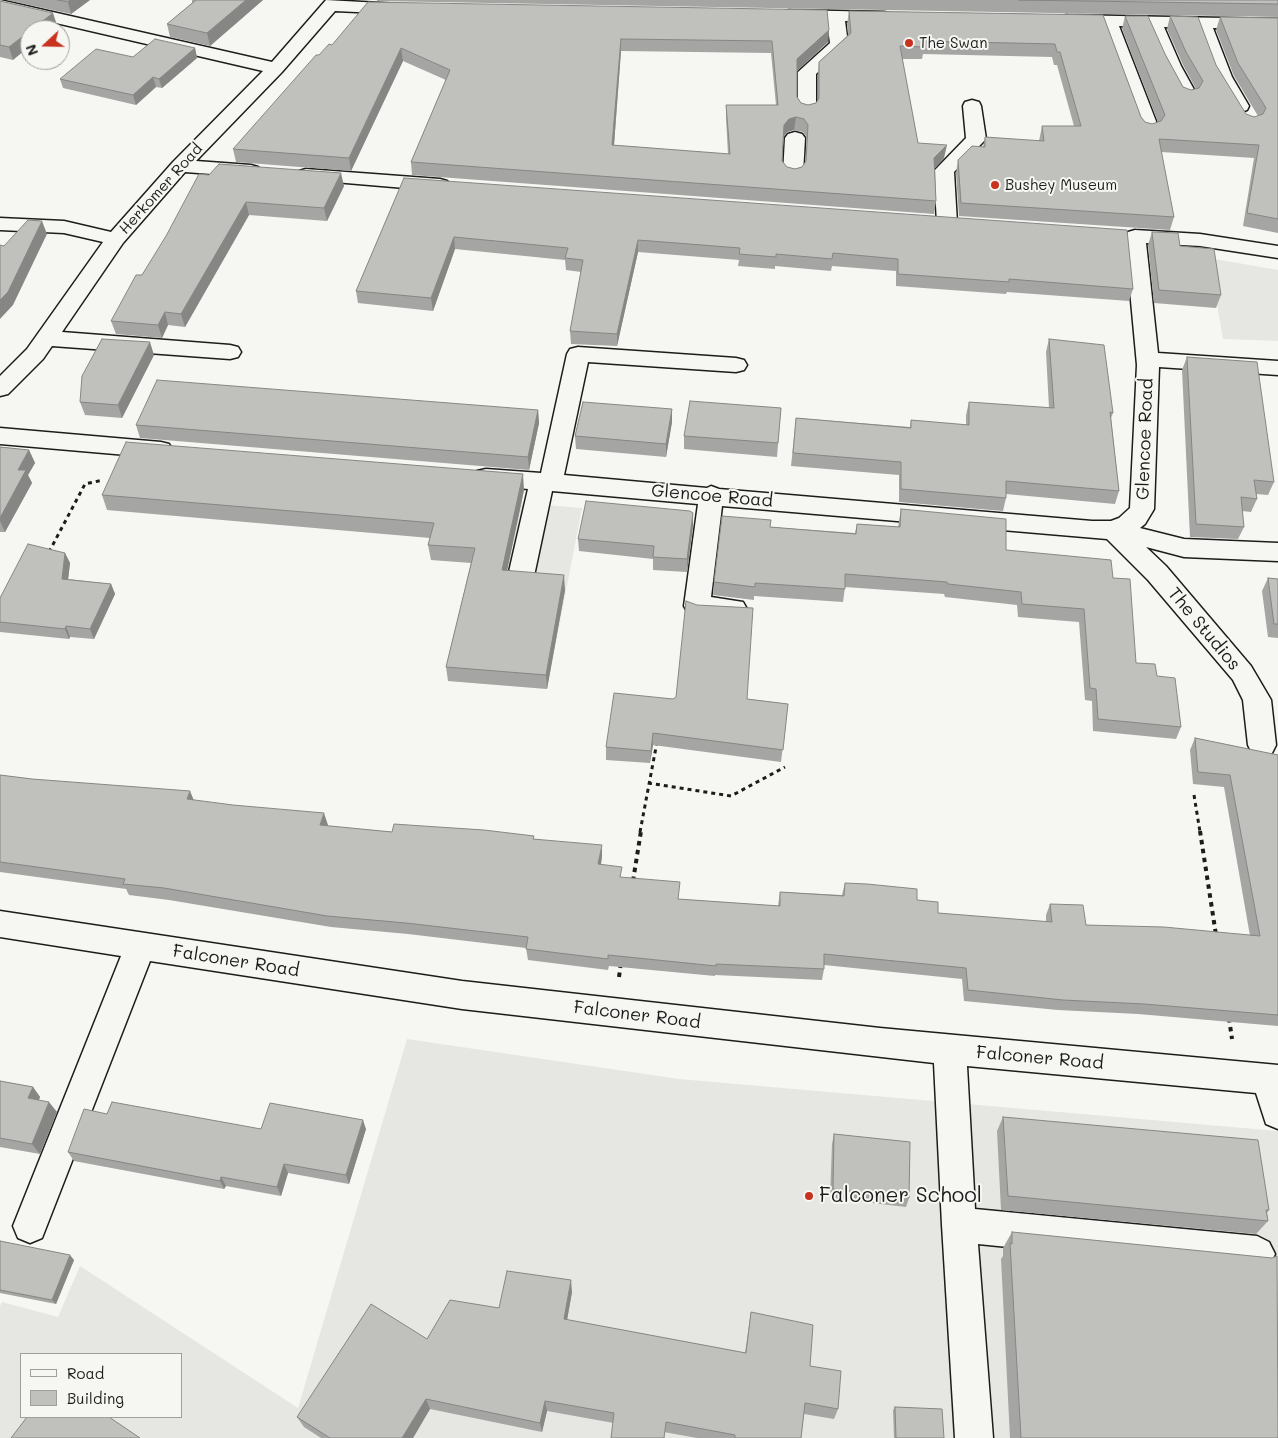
<!DOCTYPE html>
<style>
body{margin:0}
#map{position:relative;width:1278px;height:1438px;overflow:hidden;background:#f6f6f2;font-family:Mali,sans-serif}
canvas{display:block}
.legend{position:absolute;left:20px;top:1353px;width:162px;height:65px;box-sizing:border-box;background:#f6f6f2;border:1px solid #9f9f9c;margin:0;padding:6px 9px;list-style:none;font-size:15px;color:#1c1c1c}
.legend li{display:flex;align-items:center;gap:10px;height:25px}
.legend b{width:25px;border:1px solid #9f9f9c}
.north{position:absolute;left:20px;top:20px;width:50px;height:50px;box-sizing:border-box;background:#f6f6f2;border:1px solid #9f9f9c;border-radius:50%;rotate:249deg;font-size:14px;font-weight:700;line-height:20px;text-align:center;color:#1c1c1c}
.north::after{content:'';display:block;margin:auto;width:18px;height:22px;background:#c8321e;clip-path:polygon(50% 0,100% 100%,50% 72%,0 100%)}
</style>
<div id="map">
<canvas width="1278" height="1438"></canvas>
<ul class="legend">
<li><b style="height:6px;background:#f6f6f2"></b>Road</li>
<li><b style="height:14px;background:#c0c0bd"></b>Building</li>
</ul>
<div class="north">N</div>
</div>
<script>
const context = document.querySelector('canvas').getContext('2d');
context.lineJoin = 'round';
function fillPath(path, color) {
  context.fillStyle = color;
  context.fill(path, 'evenodd');
}
function poly(rows) {
  const path = new Path2D();
  for (const r of rows) {
    path.moveTo(r[0], r[1]);
    for (let i = 2; i < r.length; i += 2) path.lineTo(r[i], r[i + 1]);
  }
  return path;
}
function strokePath(path, color, width, dash) {
  context.strokeStyle = color;
  context.lineWidth = width;
  context.lineCap = dash ? 'butt' : 'round';
  context.setLineDash(dash || []);
  context.stroke(path);
}
function label(font, color, halo, rows, align = 'center') {
  context.font = font + ' Mali,sans-serif';
  context.lineWidth = 4;
  context.setLineDash([]);
  context.textBaseline = 'middle';
  context.strokeStyle = halo;
  context.fillStyle = color;
  for (const [text, x, y, turn = 0] of rows) {
    context.save();
    context.translate(x, y);
    context.rotate((+turn || 0) * Math.PI / 180);
    context.textAlign = isNaN(turn) ? turn : align;
    if (halo) context.strokeText(text, 0, 0);
    context.fillText(text, 0, 0);
    context.restore();
  }
}
const built = poly([
 [1209,258,1278,270,1278,341,1223,339],
 [521,503,582,508,547,689,448,681,466,606],
 [407,1039,679,1079,1278,1131,1278,1438,0,1438,0,1306,2,1302,58,1317,80,1266,298,1408],
 [21,1354,181,1354,181,1417,21,1417]
]);
const pathFar1 = poly([
 [49,552,85,484,103,480],
 [648,783,731,796,785,767],
 [1194,795,1200,832],
 [640,832,657,742]
]);
const path = poly([
 [1200,831,1216,935],
 [633,881,641,831],
 [619,977,621,963],
 [1229,1018,1232,1039]
]);
const minor = poly([
 [0,0,272,62,326,0,399,4,405,5,408,9,405,13,399,14,335,11,282,72,196,161,251,165,258,167,261,171,258,175,251,177,185,172,123,243,62,332,230,345,238,347,241,352,238,357,230,359,52,346,43,359,8,394,0,396,0,376,27,349,103,242,64,233,0,230,0,218,64,221,111,232,173,162,263,71,0,10,0,0],
 [790,10,884,12,890,13,893,17,890,21,884,22,845,21,848,44,816,74,816,110,814,114,807,116,800,114,798,110,798,72,830,43,827,21,784,19,781,15,784,11,790,10],
 [1067,15,1278,19,1278,29,1213,28,1232,77,1249,106,1247,110,1240,112,1233,110,1214,77,1196,28,1164,27,1181,66,1197,95,1195,99,1188,101,1181,99,1179,95,1163,66,1146,27,1119,26,1159,129,1156,133,1149,135,1142,133,1139,129,1101,26,1061,24,1058,20,1061,16,1067,15],
 [972,100,979,102,981,106,986,139,954,172,957,223,954,227,947,229,940,227,937,223,934,171,966,138,963,106,965,102,972,100],
 [795,132,802,134,805,138,803,174,800,178,793,180,786,178,783,174,785,138,788,134,795,132],
 [306,169,440,179,447,181,450,185,447,189,440,191,299,179,296,175,299,171,306,169],
 [1135,230,1200,234,1278,246,1278,258,1200,246,1146,243,1158,353,1278,361,1278,375,1159,367,1154,509,1145,524,1140,528,1184,539,1278,543,1278,561,1184,557,1146,547,1166,566,1251,666,1271,700,1276,745,1272,753,1262,756,1252,753,1248,745,1243,700,1233,680,1148,580,1107,539,722,506,711,597,743,602,747,609,743,616,734,619,697,616,688,613,684,606,698,504,552,491,534,576,530,583,521,585,512,583,508,576,528,489,486,485,477,483,474,477,477,471,486,469,541,473,567,354,570,349,578,347,736,358,744,360,747,365,744,370,736,372,588,362,564,475,707,488,711,486,719,489,1092,521,1111,521,1119,518,1130,508,1137,365,1125,236,1128,232,1135,230],
 [0,428,161,442,169,444,173,450,169,456,161,458,0,444,0,428],
 [0,911,462,981,880,1028,1278,1065,1278,1129,1266,1124,1256,1093,967,1066,975,1209,1257,1236,1269,1242,1275,1254,1269,1266,1257,1272,978,1244,993,1438,955,1438,942,1225,934,1063,462,1009,150,961,42,1238,30,1243,18,1238,13,1226,121,956,0,937,0,911]
]);
const wall = poly([
 [6,0,90,0,71,14],
 [192,0,263,0,210,46,170,37,167,24,192,3],
 [377,0,1278,0,1278,17,377,1],
 [0,1,57,25,51,30,30,30,13,60,0,57],
 [849,11,1103,15,1141,117,1145,122,1152,124,1158,122,1122,29,1125,16,1165,54,1183,87,1191,90,1196,89,1183,65,1167,29,1170,16,1216,65,1246,114,1254,117,1258,116,1234,76,1216,30,1220,17,1278,18,1278,233,1243,226,1254,158,1161,152,1174,217,1170,230,959,216,956,173,958,160,983,147,985,137,1039,141,1042,126,1074,126,1057,65,1054,65,1052,57,923,54,922,59,902,59,918,143,944,158,935,168,936,201,934,214,412,175,411,162,446,80,403,61,351,171,236,162,233,149,319,55,332,45,829,30,828,42,797,71,797,97,801,103,808,105,816,103,818,100,818,75,819,62,848,35,847,24],
 [621,51,771,53,776,105,726,105,726,118,728,154,614,145],
 [794,130,803,132,807,138,806,162,802,167,795,169,787,167,782,161,783,137,787,132],
 [195,48,197,58,162,88,156,87,136,105,63,88,60,79,133,57],
 [209,175,344,186,327,221,249,215,185,327,168,325,162,338,116,334,111,321],
 [404,178,1133,289,1129,301,1007,292,1006,294,896,286,896,271,832,266,831,271,775,266,775,269,738,266,739,260,638,252,617,346,571,344,570,331,581,272,566,270,565,260,455,249,433,311,358,303,356,291],
 [1152,232,1180,246,1221,295,1216,308,1154,303,1148,245],
 [1049,339,1113,413,1111,418,1119,491,1115,504,1006,494,1006,498,1003,511,899,502,899,475,791,466,796,418,910,427,911,420,966,425,966,415,969,402,1049,408,1046,352],
 [154,355,122,418,85,415,80,402],
 [1187,357,1274,482,1268,495,1256,494,1257,499,1251,512,1242,511,1244,527,1238,539,1190,537,1182,370],
 [781,408,777,457,684,449,684,436],
 [672,409,672,422,666,457,576,449,575,436],
 [538,410,539,423,529,470,140,438,136,425],
 [0,447,29,450,35,463,28,475,32,483,5,532,0,532],
 [524,490,507,570,565,590,547,689,448,681,446,667,471,563,431,560,428,545,430,538,107,510,102,495],
 [901,509,1006,550,1113,578,1136,663,1157,676,1181,727,1176,739,1093,731,1092,701,1085,700,1079,622,1018,617,1017,605,945,597,944,594,845,587,843,602,754,596,754,600,713,595,714,582,770,527,855,533,857,524,898,527],
 [693,526,687,572,653,570,653,559,579,551,578,539],
 [65,553,70,563,68,579,111,584,115,594,94,639,70,637,69,639,0,632,0,598],
 [1268,578,1278,579,1278,638,1268,637,1262,591],
 [673,699,747,699,788,704,781,762,653,745,650,763,606,760,606,747],
 [1195,738,1278,755,1278,1026,1138,1014,1058,1010,964,1001,962,979,824,965,824,969,822,980,715,975,715,976,609,966,608,970,528,960,526,948,408,934,331,927,169,900,129,895,126,889,0,872,0,775,194,800,328,825,327,826,392,832,534,839,602,856,601,865,622,878,679,899,778,906,780,892,842,895,845,883,917,900,938,913,1046,922,1046,915,1050,904,1086,925,1250,936,1224,787,1193,784,1190,750],
 [0,1081,33,1087,40,1097,39,1100,57,1112,40,1154,0,1147],
 [107,1114,261,1129,366,1129,349,1184,288,1173,281,1196,226,1186,224,1189,74,1161,68,1152],
 [1003,1117,1269,1210,1267,1213,1268,1221,1256,1234,1001,1210,997,1131],
 [834,1134,909,1198,906,1207,830,1198,832,1144],
 [1012,1232,1278,1438,1010,1438,1001,1259,1003,1256,1003,1248],
 [0,1241,74,1260,56,1304,0,1293],
 [572,1292,567,1320,745,1353,751,1312,810,1366,838,1409,834,1419,804,1414,801,1438,697,1438,547,1411,542,1432,430,1409,413,1438,321,1438,304,1427,297,1417,427,1339,499,1308],
 [895,1407,944,1438,894,1438,893,1410]
]);
const shadedWall = poly([
 [70,0,90,0,71,14,68,2],
 [246,0,263,0,210,46,207,33],
 [53,13,57,25,51,30,31,30],
 [829,30,828,42,796,72,797,59],
 [30,31,30,46,13,60,9,47],
 [621,39,621,51,613,158,612,145],
 [195,48,197,58,162,88,159,79],
 [401,48,403,61,351,171,349,158],
 [153,77,156,87,136,105,133,95],
 [796,117,794,130,787,132,783,138,784,125,789,119],
 [947,145,944,158,932,171,934,158],
 [341,173,344,186,327,221,324,208],
 [246,202,249,215,185,327,181,314],
 [42,221,47,234,13,305,0,319,0,300],
 [454,237,455,249,433,311,431,298],
 [638,240,638,252,617,346,617,334],
 [165,312,168,325,162,338,158,325],
 [150,342,154,355,122,418,118,405],
 [672,409,672,422,666,457,666,444],
 [538,410,539,423,529,470,528,457],
 [29,450,35,463,28,475,32,483,5,532,0,521,0,518,18,470],
 [523,474,524,490,504,585,502,570],
 [693,513,693,526,687,572,687,559],
 [65,553,70,563,67,589,62,579],
 [564,575,565,590,547,689,546,675],
 [111,584,115,594,94,639,90,629],
 [66,626,70,637,69,639,65,629],
 [653,733,653,745,650,763,651,751],
 [190,791,195,803,187,799],
 [324,813,328,825,324,837,320,825],
 [602,845,602,856,599,876,598,864],
 [33,1087,40,1097,35,1108,28,1098],
 [49,1102,57,1112,40,1154,32,1144],
 [363,1120,366,1129,349,1184,346,1175],
 [284,1164,288,1173,281,1196,277,1187],
 [221,1177,226,1186,224,1189,220,1181],
 [70,1255,74,1260,56,1304,52,1300],
 [571,1280,572,1292,565,1331,564,1319],
 [426,1399,430,1409,413,1438,402,1438],
 [545,1401,547,1411,542,1432,540,1423]
]);
const building = poly([
 [58,0,70,0,68,2,58,0],
 [196,0,246,0,207,33,167,24,196,0],
 [1019,0,1278,0,1278,4,1019,0],
 [0,1,53,13,9,47,0,45,0,1],
 [368,2,827,10,829,30,797,59,797,97,801,103,808,105,816,103,819,98,819,62,851,33,849,11,1103,15,1141,117,1145,122,1152,124,1161,121,1165,115,1125,16,1148,16,1165,54,1183,87,1191,90,1199,88,1203,81,1186,52,1170,16,1198,17,1216,65,1246,114,1254,117,1263,114,1266,108,1238,63,1220,17,1278,18,1278,219,1247,213,1259,145,1159,139,1174,217,961,203,958,160,972,146,985,147,985,137,1044,141,1042,126,1081,126,1060,52,1057,52,1055,44,923,41,924,47,900,46,918,143,947,145,934,158,936,201,411,162,450,70,401,48,349,158,233,149,316,55,319,55,329,44,332,45,368,2],
 [621,39,772,41,778,105,726,105,730,154,612,145,621,39],
 [796,117,804,119,808,125,806,161,802,167,795,169,787,167,782,161,784,125,789,119,796,117],
 [155,39,195,48,159,79,153,77,133,95,60,79,96,49,133,57,155,39],
 [219,164,341,173,324,208,246,202,181,314,165,312,158,325,111,321,136,275,142,275,166,236,199,174,209,175,219,164],
 [404,178,1127,230,1133,289,1009,279,1009,282,898,274,898,259,833,253,832,259,776,254,776,257,739,254,740,248,638,240,617,334,570,331,583,260,565,258,568,248,454,237,431,298,356,291,404,178],
 [28,220,42,221,8,292,0,300,0,245,4,246,28,220],
 [1152,232,1178,233,1180,246,1214,249,1221,295,1159,290,1152,232],
 [102,339,150,342,118,405,80,402,82,376,102,339],
 [1049,339,1104,345,1113,413,1110,412,1119,491,1006,481,1006,498,901,489,901,462,793,453,796,418,911,428,911,420,969,425,969,402,1054,408,1049,339],
 [1187,357,1257,362,1274,482,1254,480,1257,499,1241,497,1244,527,1196,524,1187,357],
 [157,380,538,410,528,457,136,425,157,380],
 [690,401,781,408,778,443,684,436,690,401],
 [583,402,672,409,666,444,575,436,583,402],
 [126,442,523,474,502,570,564,575,546,675,446,667,475,548,428,545,434,523,102,495,126,442],
 [0,447,29,450,18,470,26,470,0,518,0,447],
 [586,501,690,511,693,513,687,559,653,557,654,546,578,539,586,501],
 [901,509,1006,519,1006,550,1111,560,1113,578,1130,579,1136,663,1155,664,1157,676,1175,678,1181,727,1098,719,1096,689,1090,688,1084,609,1022,604,1021,592,948,584,947,582,845,574,845,589,755,583,755,587,714,582,722,516,771,520,770,527,856,534,857,524,900,527,901,509],
 [28,544,65,553,62,579,111,584,90,629,66,626,65,629,0,622,0,598,28,544],
 [1268,578,1278,579,1278,624,1274,624,1268,578],
 [686,601,697,605,753,608,747,699,788,704,783,750,653,733,651,751,606,747,614,693,673,699,676,697,686,601],
 [1195,738,1278,755,1278,1015,1144,1004,1063,1000,968,990,966,968,824,954,824,969,716,964,716,966,608,955,608,959,526,949,528,937,406,923,327,916,164,888,123,884,125,879,0,862,0,775,32,779,190,791,187,799,233,805,324,813,320,825,392,832,394,824,438,827,484,830,534,836,533,839,602,845,598,864,622,867,620,877,680,882,678,899,780,906,780,892,844,896,845,883,867,884,917,889,917,900,938,902,938,913,1052,922,1050,904,1083,905,1086,925,1164,927,1260,936,1230,775,1198,772,1195,738],
 [0,1081,33,1087,28,1098,49,1102,32,1144,0,1138,0,1081],
 [112,1102,261,1129,270,1103,363,1120,346,1175,284,1164,277,1187,221,1177,220,1181,68,1152,84,1109,107,1114,112,1102],
 [1003,1117,1258,1140,1269,1210,1266,1210,1268,1221,1008,1196,1003,1117],
 [834,1134,910,1142,909,1198,833,1189,834,1134],
 [1012,1232,1272,1258,1277,1256,1278,1438,1021,1438,1010,1243,1012,1244,1012,1232],
 [0,1241,70,1255,52,1300,0,1290,0,1241],
 [507,1271,571,1280,564,1319,746,1353,751,1312,813,1325,810,1366,841,1371,838,1409,805,1403,801,1438,735,1438,735,1435,666,1422,664,1438,611,1438,614,1413,545,1401,540,1423,426,1399,402,1438,330,1438,297,1417,371,1304,427,1339,450,1300,499,1308,507,1271],
 [895,1407,942,1409,944,1438,896,1438,895,1407],
 [27,1417,109,1417,140,1438,11,1438,27,1417]
]);
const markers = [
 [909,43,5,"#c8321e"],
 [995,185,5,"#c8321e"],
 [809,1196,5,"#c8321e"]
];
const farPoinames = [
 ["The Swan",919,43],
 ["Bushey Museum",1005,185]
];
const farStreetnames = [
 ["Herkomer Road",161,189,-48]
];
const streetNames = [
 ["Glencoe Road",1145,439,-88],
 ["Glencoe Road",712,496,5],
 ["The Studios",1204,629,50],
 ["Falconer Road",236,961,9],
 ["Falconer Road",637,1015,7],
 ["Falconer Road",1040,1058,5]
];
const nearPoinames = [
 ["Falconer School",819,1196]
];
fillPath(built, '#e6e6e2');
strokePath(minor, '#1c1c1c', 3);
strokePath(pathFar1, '#1c1c1c', 3, [4, 4]);
strokePath(path, '#1c1c1c', 4, [4.5, 4.5]);
fillPath(minor, '#f6f6f2');
fillPath(wall, '#a5a5a3');
fillPath(shadedWall, '#868684');
fillPath(building, '#c0c0bd');
strokePath(building, '#868684', 1);
for (const [x, y, r, color] of markers) {
  const dot = new Path2D();
  dot.arc(x, y, r, 0, 2 * Math.PI);
  context.fillStyle = color;
  context.fill(dot);
  strokePath(dot, '#f6f6f2', 2);
}
label('15px', '#1c1c1c', '#f6f6f2', farPoinames, 'left');
label('15px', '#1c1c1c', '#f6f6f2', farStreetnames);
label('18px', '#1c1c1c', '#f6f6f2', streetNames);
label('21px', '#1c1c1c', '#f6f6f2', nearPoinames, 'left');
</script>
